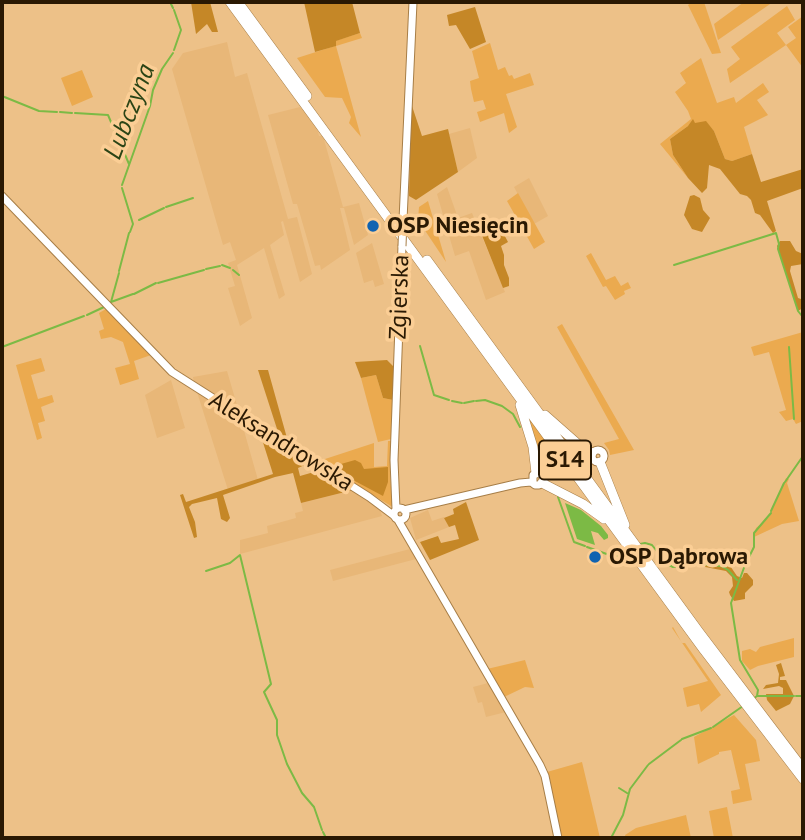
<!DOCTYPE html>
<meta charset="utf-8">
<style>
body{margin:0}
#map{position:relative;width:805px;height:840px;overflow:hidden;background:#edc188;font-family:"PT Sans",sans-serif}
canvas{display:block}
.frame{position:absolute;inset:0;border:4px solid #2a1903;pointer-events:none}
</style>
<div id="map">
<canvas width="805" height="840"></canvas>
<div class="frame"></div>
</div>
<script>
const context = document.querySelector('canvas').getContext('2d');
context.lineJoin = 'round';
function fillPath(path, color) {
  context.fillStyle = color;
  context.fill(path, 'evenodd');
}
function poly(rows) {
  const path = new Path2D();
  for (const r of rows) {
    if (r.length === 3) {
      path.moveTo(r[0] + r[2], r[1]);
      path.arc(r[0], r[1], r[2], 0, 2 * Math.PI);
      continue;
    }
    path.moveTo(r[0], r[1]);
    for (let i = 2; i < r.length; i += 2) path.lineTo(r[i], r[i + 1]);
  }
  return path;
}
function strokePath(path, color, width, dash) {
  context.strokeStyle = color;
  context.lineWidth = width;
  context.lineCap = dash ? 'butt' : 'round';
  context.setLineDash(dash || []);
  context.stroke(path);
}
function label(font, color, halo, rows, align = 'center') {
  context.font = font + ' "PT Sans",sans-serif';
  context.lineWidth = 7;
  context.setLineDash([]);
  context.textBaseline = 'middle';
  context.strokeStyle = halo;
  context.fillStyle = color;
  for (const [text, x, y, turn = 0] of rows) {
    context.save();
    context.translate(x, y);
    context.rotate((+turn || 0) * Math.PI / 180);
    context.textAlign = isNaN(turn) ? turn : align;
    if (halo) context.strokeText(text, 0, 0);
    context.fillText(text, 0, 0);
    context.restore();
  }
}
const built = poly([
 [227,42,235,77,247,73,288,219,297,217,312,274,300,282,283,221,281,222,284,235,270,245,285,295,279,299,264,248,237,265,252,318,240,326,228,288,235,286,228,263,236,260,230,242,223,245,172,69,183,53],
 [300,107,316,124,319,136,323,136,343,207,359,203,368,235,354,245,344,208,340,208,350,250,321,270,320,265,315,266,297,204,293,204,268,115],
 [470,128,477,158,458,172,449,134],
 [529,178,548,216,534,224,514,187],
 [447,187,458,218,472,213,505,292,486,300,469,251,455,256,437,194],
 [372,243,384,284,375,287,373,280,364,283,356,253],
 [227,371,239,412,194,383,193,377],
 [171,380,185,428,157,438,145,395],
 [197,392,241,420,258,480,228,490],
 [353,490,380,510,382,516,240,554,240,540,268,533,267,526,296,518,295,513,303,511,301,503],
 [428,510,432,521,444,517,449,527,416,540,410,518],
 [410,549,416,559,333,581,330,570],
 [488,683,494,691,506,712,486,717,482,702,478,703,473,687]
]);
const green = poly([
 [692,2,704,2,721,53,712,54,688,5],
 [744,2,773,2,718,40,714,24],
 [787,6,795,20,777,33,786,45,796,38,788,27,803,16,803,68,786,45,730,83,727,69,740,59,731,47],
 [360,33,362,38,336,46,361,137,349,123,351,117,342,98,325,97,297,58,335,46,335,41],
 [490,43,498,70,505,67,509,76,512,75,514,79,530,73,534,85,506,94,517,127,509,133,504,113,480,122,477,112,486,109,483,100,474,102,471,89,470,81,479,78,472,51],
 [701,58,717,103,734,97,736,103,763,83,769,92,757,100,768,115,744,127,752,154,732,161,725,159,714,131,706,122,688,126,670,139,673,155,688,178,660,144,691,119,688,111,675,92,686,83,680,73],
 [82,70,93,97,72,106,61,78],
 [518,193,545,242,534,249,507,201],
 [428,201,446,262,418,220,419,207],
 [591,253,606,280,615,276,621,286,628,282,631,288,624,291,625,294,615,300,606,286,603,287,586,256],
 [106,309,151,355,134,361,139,379,120,385,115,368,130,364,123,342,111,337,101,339,99,331,104,329,99,313],
 [562,324,634,450,610,455,609,450,604,443,619,439,557,327],
 [803,332,803,421,796,424,793,419,786,421,779,412,786,410,769,352,754,356,751,347],
 [41,358,45,371,31,375,38,399,52,395,54,402,41,407,45,421,38,423,42,438,37,440,16,365],
 [376,375,383,398,393,400,391,439,378,442,361,378],
 [524,408,565,467,560,465,560,469,539,472],
 [388,441,392,441,390,478,393,505,391,506,314,459,325,459,374,443,374,467,387,466],
 [786,478,789,479,787,483,799,521,782,524,754,537,756,528,769,517],
 [673,627,682,643,685,643,721,695,701,712,699,704,687,707,683,688,708,681,691,656,672,628],
 [794,638,794,657,758,666,750,670,742,661,742,651,750,649,756,652,760,647],
 [525,660,534,688,525,687,504,697,487,669],
 [734,715,756,740,760,761,745,764,752,800,733,804,731,791,740,789,731,750,719,752,719,754,698,764,694,737],
 [582,762,600,838,561,838,547,772],
 [727,807,733,838,714,838,709,811],
 [686,815,691,838,626,838,625,835,636,828]
]);
const forest = poly([
 [191,2,210,2,218,32,212,32,207,24,196,34],
 [304,2,352,2,360,33,336,41,336,46,315,52],
 [475,7,486,42,470,49,456,25,449,26,447,15],
 [411,103,422,136,448,129,458,172,416,200,409,196],
 [693,119,695,123,706,121,714,131,725,159,732,161,752,154,761,182,803,169,803,188,767,201,776,231,773,233,760,215,755,213,751,200,747,196,740,194,720,169,709,165,707,188,702,193,688,178,673,155,670,139,688,126],
 [694,195,700,198,703,210,710,218,702,232,692,229,684,215,690,196],
 [498,223,508,242,501,246,504,255,504,265,509,278,509,286,503,288,481,233],
 [780,241,790,241,796,251,803,254,803,264,791,266,790,271,798,298,801,299,803,294,803,308,798,311,777,246],
 [387,360,393,366,393,400,383,398,376,375,361,378,355,362],
 [258,370,268,370,287,438,278,432],
 [260,433,309,463,298,468,300,476,321,470,353,490,301,503,293,473,275,477,223,495,230,518,227,522,221,519,217,498,192,504,189,507,195,522,197,537,194,538,180,495,183,494,186,502,273,474],
 [355,460,361,463,364,469,388,467,388,482,383,496,338,472,334,466],
 [466,502,479,540,430,560,420,542,438,536,441,543,459,539,455,525,449,527,444,518,454,514,453,509],
 [722,554,737,576,742,578,744,573,747,573,753,580,753,585,745,593,745,599,734,601,730,595,729,592,733,586,732,577,726,571,700,566,700,563,721,561],
 [781,663,785,676,780,677,780,680,786,680,794,696,790,704,776,711,767,700,766,694,783,694,783,688,779,686,763,689,766,685,778,683,779,674,776,665]
]);
const water = poly([
 [565,503,581,510,601,526,608,535,608,538,604,540,598,533,591,531,595,545,577,539]
]);
const stream = poly([
 [170,2,173,8],
 [174,10,181,30,174,50],
 [2,96,39,111,57,112],
 [60,112,72,113],
 [75,113,108,115,129,164],
 [122,185,150,106,153,90,162,69,173,53],
 [122,188,133,224,130,232],
 [166,207,193,198],
 [139,220,164,208],
 [222,265,230,268],
 [674,265,776,233,779,244,778,249,798,311,802,316],
 [206,269,220,266],
 [233,270,239,275],
 [119,271,129,233],
 [158,283,204,270],
 [134,294,156,283],
 [111,302,119,273],
 [111,302,133,294],
 [803,312,803,321],
 [87,315,104,307],
 [420,346,434,395,449,400],
 [2,347,84,316],
 [789,347,794,419],
 [452,401,462,403],
 [476,401,485,400,502,406,513,414,520,427],
 [464,403,474,401],
 [785,482,803,456],
 [558,497,574,542,585,546],
 [771,511,784,483],
 [640,544,645,543,652,545,660,555],
 [587,547,615,557,628,552],
 [663,559,667,564,673,567,697,564,721,566,728,570,737,580],
 [206,571,230,563,240,555,271,684,264,692,277,720,277,735,287,764,302,793,314,807,322,830],
 [757,696,794,696],
 [796,696,803,696],
 [753,699,757,696,758,690,740,660,731,603,745,565,754,547,754,533,771,513],
 [713,727,743,706],
 [682,739,711,728],
 [649,764,681,740],
 [619,788,627,793],
 [323,832,326,838],
 [611,838,623,815,630,789,648,765]
]);
const major = poly([
 [2,196,172,372,369,497,393,515],
 [403,220,413,2],
 [598,456,6],
 [542,475,565,469],
 [400,514,6],
 [396,509,394,460,402,246],
 [404,510,520,483,531,482,535,485,539,485,544,481,542,475,538,473,533,475,533,483],
 [398,520,540,765,545,776,558,838]
]);
const highway = poly([
 [230,2,704,650,803,779],
 [238,2,307,96],
 [427,260,699,632,803,769],
 [520,405,533,447,536,473],
 [545,415,579,445,592,453],
 [600,462,625,525],
 [542,483,583,504,604,519]
]);
const majorBridge = poly([
 [402,246,403,220],
 [565,469,582,463]
]);
const markers = [
 [373,226,7,"#1063b1"],
 [595,557,7,"#1063b1"]
];
const shields = [
 [565,460,52]
];
const shieldNames = [
 ["S14",565,460]
];
const poiNames = [
 ["OSP Niesięcin",387,226],
 ["OSP Dąbrowa",609,557]
];
const streetNames = [
 ["Zgierska",400,297,-88],
 ["Aleksandrowska",281,442,32]
];
const waterNames = [
 ["Lubczyna",130,112,-69]
];
fillPath(built, '#e8b778');
fillPath(green, '#ebaa4f');
fillPath(forest, '#c58727');
fillPath(water, '#7cba45');
strokePath(stream, '#7cba45', 2);
strokePath(major, '#a77e47', 9);
strokePath(highway, '#a77e47', 10);
strokePath(major, '#fff', 7);
strokePath(highway, '#fff', 9);
strokePath(majorBridge, '#a77e47', 9, []);
strokePath(majorBridge, '#fff', 7);
for (const [x, y, r, color] of markers) {
  const dot = new Path2D();
  dot.arc(x, y, r, 0, 2 * Math.PI);
  context.fillStyle = color;
  context.fill(dot);
  strokePath(dot, '#fbce95', 2.5);
}
for (const [x, y, w] of shields) {
  const box = new Path2D();
  box.roundRect(x - w / 2, y - 19.5, w, 39, 5);
  context.fillStyle = '#fbce95';
  context.fill(box);
  strokePath(box, '#2a1903', 2);
}
label('bold 23px', '#2a1903', null, shieldNames);
label('bold 24px', '#2a1903', '#fbce95', poiNames, 'left');
label('24px', '#2a1903', '#fbce95', streetNames);
label('italic 26px', '#2b4416', '#fbce95', waterNames);
</script>
